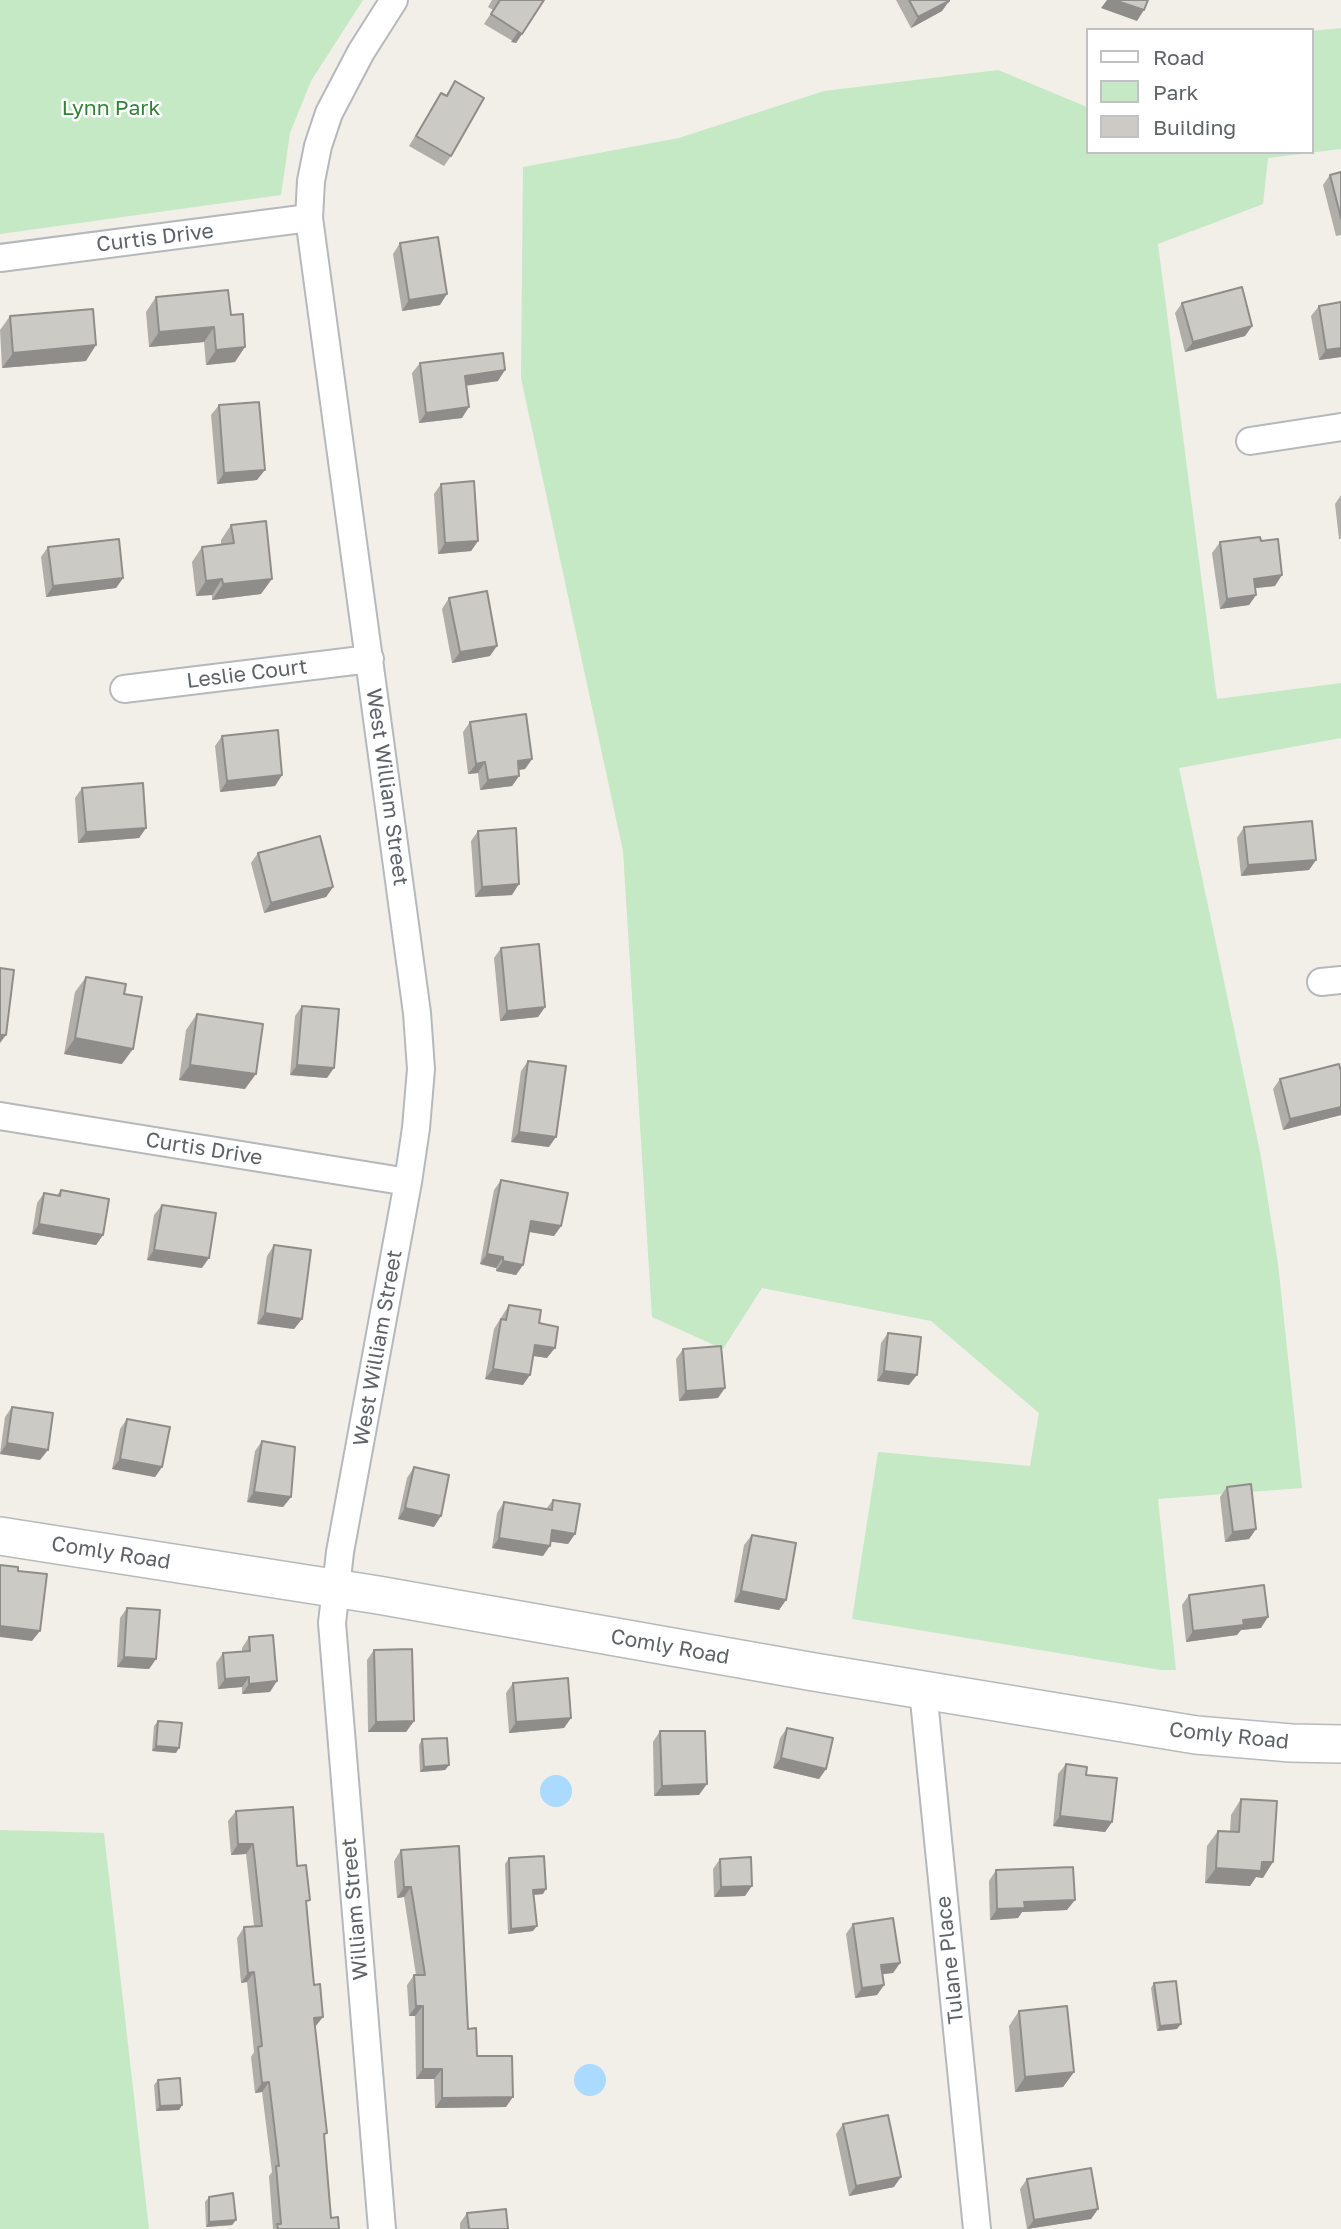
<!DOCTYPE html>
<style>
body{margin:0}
#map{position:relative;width:1341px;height:2229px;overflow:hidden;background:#f1efe8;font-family:"Golos Text",sans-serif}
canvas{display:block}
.legend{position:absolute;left:1086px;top:28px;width:228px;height:126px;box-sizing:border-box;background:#fff;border:2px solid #bfc1c3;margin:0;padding:9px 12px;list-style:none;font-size:21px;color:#5f6368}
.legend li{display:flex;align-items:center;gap:14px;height:35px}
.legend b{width:35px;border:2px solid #bfc1c3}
</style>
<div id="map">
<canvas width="1341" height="2229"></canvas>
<ul class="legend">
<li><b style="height:9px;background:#fff"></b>Road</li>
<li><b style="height:19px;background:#c5e8c5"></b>Park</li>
<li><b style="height:19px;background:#cccac5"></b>Building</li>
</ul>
</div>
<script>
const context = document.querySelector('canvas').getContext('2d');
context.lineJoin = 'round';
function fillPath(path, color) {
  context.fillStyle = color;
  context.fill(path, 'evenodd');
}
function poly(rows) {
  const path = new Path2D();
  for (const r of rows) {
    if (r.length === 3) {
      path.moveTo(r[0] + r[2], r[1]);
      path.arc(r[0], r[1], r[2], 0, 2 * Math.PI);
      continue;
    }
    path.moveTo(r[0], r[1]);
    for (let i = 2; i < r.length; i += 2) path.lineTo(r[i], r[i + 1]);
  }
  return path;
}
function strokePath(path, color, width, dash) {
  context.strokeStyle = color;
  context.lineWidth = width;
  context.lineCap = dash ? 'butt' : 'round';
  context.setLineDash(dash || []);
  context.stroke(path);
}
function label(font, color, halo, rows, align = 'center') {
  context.font = font + ' "Golos Text",sans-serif';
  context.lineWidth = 5;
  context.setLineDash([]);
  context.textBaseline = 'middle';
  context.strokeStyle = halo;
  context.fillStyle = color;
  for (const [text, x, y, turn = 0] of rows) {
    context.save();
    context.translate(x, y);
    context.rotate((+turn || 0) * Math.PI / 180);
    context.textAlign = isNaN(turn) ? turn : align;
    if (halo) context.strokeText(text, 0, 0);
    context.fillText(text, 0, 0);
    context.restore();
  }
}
const green = poly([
 [0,0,363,0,311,81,290,133,281,195,0,234],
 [1341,28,1341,149,1268,158,1263,204,1158,244,1217,699,1341,683,1341,738,1179,768,1261,1157,1278,1264,1302,1488,1158,1499,1176,1670,1161,1670,852,1619,878,1452,1030,1466,1039,1413,931,1321,762,1288,723,1349,652,1317,623,851,521,378,523,167,679,138,824,91,998,70,1087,107,1087,152,1311,152,1311,31],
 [0,1830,104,1833,149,2229,0,2229]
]);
const water = poly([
 [556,1791,16],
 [590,2080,16]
]);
const street = poly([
 [0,258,309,218],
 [1250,441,1341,427],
 [124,689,370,659],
 [1321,982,1341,980],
 [0,1116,408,1182],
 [923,1690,977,2229],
 [382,2229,332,1623,340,1552,408,1182,416,1128,421,1069,417,1013,309,218,311,181,318,146,329,113,361,52,394,0]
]);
const secondary = poly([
 [0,1536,378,1595,814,1672,1196,1735,1291,1743,1341,1744]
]);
const wall = poly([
 [492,0,544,0,516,43,484,24,493,10,488,7],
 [896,0,949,0,949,1,942,11,911,28],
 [455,81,451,156,444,166,409,146,441,93,446,95],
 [1341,172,1341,235,1336,236,1323,185,1330,175],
 [400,243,440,305,402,311,393,254],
 [228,290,235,362,206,365,204,342,149,347,146,312,156,297],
 [1182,303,1252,326,1245,336,1185,352,1175,313],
 [1319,306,1341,357,1319,360,1311,316],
 [10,316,86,361,2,368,0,330],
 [420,363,498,381,467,385,462,418,419,423,412,373],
 [219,405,257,480,217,484,211,415],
 [441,484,478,541,471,551,438,554,434,494],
 [1341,495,1341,539,1339,539,1335,504],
 [231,525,261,594,212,600,212,595,196,596,192,562,202,547,221,545,221,540],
 [1261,541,1275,586,1255,588,1256,595,1249,605,1220,609,1212,553,1220,542],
 [48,547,123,578,116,588,46,597,41,557],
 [449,598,490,656,452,663,442,609],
 [470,722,532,759,525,769,519,770,519,776,512,786,480,790,478,773,468,774,463,732],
 [222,736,282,775,275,786,220,792,215,746],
 [82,788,146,828,139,838,78,843,75,798],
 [1244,827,1316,860,1309,870,1241,876,1237,838],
 [478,831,512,895,475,897,471,841],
 [258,853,333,887,326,897,264,913,251,863],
 [501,948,545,1007,538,1017,500,1021,494,958],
 [86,977,124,994,122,1064,64,1054,75,992],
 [302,1006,327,1078,290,1075,295,1016],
 [197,1014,245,1089,179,1080,186,1030],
 [528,1061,549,1147,511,1142,521,1071],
 [1341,1071,1341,1115,1283,1130,1273,1089,1280,1079],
 [501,1180,561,1226,554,1236,529,1232,523,1265,516,1275,496,1271,496,1268,480,1264,494,1190],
 [61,1190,103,1235,96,1245,32,1234,37,1203,44,1193,57,1195],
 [162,1205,202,1268,147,1260,154,1215],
 [274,1245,302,1319,294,1329,257,1324,267,1256],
 [509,1305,539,1323,547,1358,533,1356,523,1385,485,1379,494,1329],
 [888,1333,909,1385,877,1381,881,1343],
 [683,1349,718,1398,679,1401,676,1359],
 [12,1407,40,1460,0,1454,5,1417],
 [127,1419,162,1467,155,1477,112,1469,120,1429],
 [262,1441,291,1497,283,1507,247,1502,255,1451],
 [414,1467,434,1527,398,1519,407,1478],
 [1227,1487,1256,1529,1249,1539,1225,1542,1220,1497],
 [553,1500,575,1534,568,1544,550,1541,543,1556,492,1548,497,1513,504,1502,546,1509],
 [752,1535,786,1600,779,1610,734,1602,744,1545],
 [1189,1595,1261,1628,1241,1630,1237,1635,1186,1642,1182,1605],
 [127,1608,156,1659,149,1669,117,1667,120,1618],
 [249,1637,270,1692,242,1694,242,1687,218,1689,216,1663,223,1653,242,1651,242,1648],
 [374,1650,414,1721,406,1732,368,1732,367,1660],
 [513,1683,571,1718,564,1728,509,1733,506,1693],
 [158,1721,176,1753,152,1751,154,1726],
 [787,1728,826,1769,819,1779,773,1768,780,1738],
 [660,1731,699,1795,654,1796,653,1742],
 [422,1739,449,1765,445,1770,420,1772,419,1745],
 [1066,1764,1086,1775,1112,1822,1105,1832,1053,1826,1058,1774],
 [1241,1799,1263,1878,1256,1877,1250,1886,1205,1883,1207,1846,1218,1831,1230,1832,1231,1815],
 [236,1811,297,1866,307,1905,315,2027,331,2218,339,2229,273,2229,269,2176,272,2172,262,2092,255,2093,251,2057,254,2052,247,1982,241,1983,237,1938,244,1927,254,1926,246,1854,231,1855,228,1821],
 [401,1850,477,2056,506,2107,435,2108,434,2079,416,2079,415,2016,409,2016,407,1985,414,1975,416,1975,404,1897,397,1898,394,1861],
 [509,1858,543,1894,534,1895,533,1931,508,1934,505,1864],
 [720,1859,745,1896,714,1897,713,1869],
 [996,1870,1067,1910,1022,1912,1018,1918,990,1920,989,1881],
 [853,1924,900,1963,893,1973,883,1974,884,1985,877,1995,855,1998,846,1934],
 [1154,1983,1177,2029,1157,2031,1151,1988],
 [1019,2011,1074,2072,1063,2087,1015,2092,1009,2026],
 [158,2080,182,2105,179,2110,156,2111,154,2085],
 [843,2124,894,2187,849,2196,836,2134],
 [1027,2179,1098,2209,1091,2219,1027,2229,1020,2189],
 [209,2197,236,2220,232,2225,206,2227,205,2202],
 [467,2213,508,2229,460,2229,460,2223]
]);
const shadedWall = poly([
 [1107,0,1114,0,1144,10,1137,21,1101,8],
 [949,1,942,11,911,28,918,17],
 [518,32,522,34,516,43,511,42],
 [447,294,440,305,402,311,409,300],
 [1252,326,1245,336,1185,352,1193,342],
 [214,327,204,342,149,347,159,332],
 [96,345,86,361,2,368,13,353],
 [245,347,235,362,206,365,216,350],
 [1341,348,1341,357,1319,360,1326,350],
 [505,370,498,381,458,387,465,376],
 [469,407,462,418,419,423,426,413],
 [265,470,257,480,217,484,224,473],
 [478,541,471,551,438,554,445,543],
 [1282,575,1275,586,1247,589,1254,579],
 [123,578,116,588,46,597,53,586],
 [222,579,212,595,196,596,206,581],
 [272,579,261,594,212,600,223,584],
 [1256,595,1249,605,1220,609,1227,599],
 [497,646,490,656,452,663,460,652],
 [532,759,525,769,510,771,518,761],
 [485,762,478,773,468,774,476,764],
 [282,775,275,786,220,792,227,781],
 [519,776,512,786,480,790,488,780],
 [146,828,139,838,78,843,86,832],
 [1316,860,1309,870,1241,876,1248,865],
 [519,884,512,895,475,897,482,887],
 [333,887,326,897,264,913,271,903],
 [545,1007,538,1017,500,1021,507,1011],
 [0,1035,6,1035,0,1043],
 [75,1038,133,1049,122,1064,64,1054],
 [190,1065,256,1074,245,1089,179,1080],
 [297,1065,334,1068,327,1078,290,1075],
 [1341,1107,1341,1115,1283,1130,1290,1119],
 [519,1132,556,1137,549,1147,511,1142],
 [531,1221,561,1226,554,1236,524,1231],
 [39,1224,103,1235,96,1245,32,1234],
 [154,1250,209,1258,202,1268,147,1260],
 [487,1254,503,1257,496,1268,480,1264],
 [503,1261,523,1265,516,1275,496,1271],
 [265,1313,302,1319,294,1329,257,1324],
 [535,1345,555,1348,547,1358,528,1355],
 [493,1369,530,1375,523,1385,485,1379],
 [884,1371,917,1375,909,1385,877,1381],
 [725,1388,718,1398,679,1401,686,1391],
 [7,1443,48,1450,40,1460,0,1454],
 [120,1459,162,1467,155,1477,112,1469],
 [254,1492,291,1497,283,1507,247,1502],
 [405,1508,441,1516,434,1527,398,1519],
 [1256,1529,1249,1539,1225,1542,1233,1532],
 [552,1530,575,1534,568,1544,545,1541],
 [499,1538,550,1546,543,1556,492,1548],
 [741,1591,786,1600,779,1610,734,1602],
 [1268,1617,1261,1628,1241,1630,1237,1635,1186,1642,1193,1631,1243,1620],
 [0,1626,40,1631,32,1641,0,1637],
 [124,1657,156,1659,149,1669,117,1667],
 [249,1677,242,1687,218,1689,225,1679],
 [277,1681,270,1692,242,1694,249,1684],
 [571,1718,564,1728,509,1733,516,1722],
 [414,1721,406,1732,368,1732,376,1722],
 [156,1746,179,1748,176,1753,152,1751],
 [781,1758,826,1769,819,1779,773,1768],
 [449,1765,445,1770,420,1772,424,1767],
 [707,1784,699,1795,654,1796,662,1786],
 [1060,1816,1112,1822,1105,1832,1053,1826],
 [238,1844,253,1844,246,1854,231,1855],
 [1262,1862,1273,1862,1263,1878,1256,1877,1250,1886,1205,1883,1216,1868],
 [752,1886,745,1896,714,1897,721,1887],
 [404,1887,411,1887,404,1897,397,1898],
 [546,1889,543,1894,529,1895,533,1890],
 [1075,1900,1067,1910,1022,1912,1018,1918,990,1920,997,1909,1024,1902],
 [537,1926,533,1931,508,1934,511,1929],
 [900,1963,893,1973,874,1975,881,1965],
 [254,1972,247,1982,241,1983,248,1973],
 [884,1985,877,1995,855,1998,862,1988],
 [416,2006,423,2006,415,2016,409,2016],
 [323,2017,315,2027,314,2018],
 [1181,2024,1177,2029,1157,2031,1160,2026],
 [423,2069,442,2069,434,2079,416,2079],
 [1074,2072,1063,2087,1015,2092,1025,2077],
 [269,2082,262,2092,255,2093,262,2083],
 [513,2097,506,2107,435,2108,442,2098],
 [182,2105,179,2110,156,2111,160,2106],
 [901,2177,894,2187,849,2196,856,2186],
 [1098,2209,1091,2219,1027,2229,1034,2220],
 [236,2220,232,2225,206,2227,209,2222]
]);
const building = poly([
 [500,0,544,0,522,34,491,14,500,0],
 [909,0,949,0,949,1,918,17,909,0],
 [1114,0,1148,0,1144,10,1114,0],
 [455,81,484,98,451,156,416,136,441,93,447,96,455,81],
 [1341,172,1341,218,1330,175,1341,172],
 [438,237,447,294,409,300,400,243,438,237],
 [1242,287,1252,326,1193,342,1182,303,1242,287],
 [228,290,231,315,243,314,245,347,216,350,214,327,159,332,156,297,228,290],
 [1341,302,1341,348,1326,350,1319,306,1341,302],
 [93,309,96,345,13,353,10,316,93,309],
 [503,353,505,370,465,376,469,407,426,413,420,363,503,353],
 [259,402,265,470,224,473,219,405,259,402],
 [474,481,478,541,445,543,441,484,474,481],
 [266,521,272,579,223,584,222,579,206,581,202,547,234,543,231,525,266,521],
 [1260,537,1261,541,1278,539,1282,575,1254,579,1256,595,1227,599,1220,542,1260,537],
 [119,539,123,578,53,586,48,547,119,539],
 [487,591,497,646,460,652,449,598,487,591],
 [526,714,532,759,518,761,519,776,488,780,485,762,476,764,470,722,526,714],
 [278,730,282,775,227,781,222,736,278,730],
 [143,783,146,828,86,832,82,788,143,783],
 [1312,821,1316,860,1248,865,1244,827,1312,821],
 [516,828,519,884,482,887,478,831,516,828],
 [320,836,333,887,271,903,258,853,320,836],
 [539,944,545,1007,507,1011,501,948,539,944],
 [0,968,14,970,6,1035,0,1035,0,968],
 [86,977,126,984,124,994,142,997,133,1049,75,1038,86,977],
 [302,1006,339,1009,334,1068,297,1065,302,1006],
 [197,1014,263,1024,256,1074,190,1065,197,1014],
 [528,1061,566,1066,556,1137,519,1132,528,1061],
 [1339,1064,1341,1071,1341,1107,1290,1119,1280,1079,1339,1064],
 [501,1180,568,1193,561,1226,531,1221,523,1265,503,1261,503,1257,487,1254,501,1180],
 [61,1190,109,1199,103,1235,39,1224,44,1193,60,1196,61,1190],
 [162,1205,216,1213,209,1258,154,1250,162,1205],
 [274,1245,311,1250,302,1319,265,1313,274,1245],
 [509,1305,541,1310,539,1323,558,1327,555,1348,535,1345,530,1375,493,1369,501,1319,506,1320,509,1305],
 [888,1333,921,1337,917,1375,884,1371,888,1333],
 [721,1346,725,1388,686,1391,683,1349,721,1346],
 [12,1407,53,1413,48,1450,7,1443,12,1407],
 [127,1419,170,1427,162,1467,120,1459,127,1419],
 [262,1441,295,1447,291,1497,254,1492,262,1441],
 [414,1467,449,1475,441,1516,405,1508,414,1467],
 [1251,1484,1256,1529,1233,1532,1227,1487,1251,1484],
 [553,1500,580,1504,575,1534,552,1530,550,1546,499,1538,504,1502,552,1510,553,1500],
 [752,1535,796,1543,786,1600,741,1591,752,1535],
 [0,1565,18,1567,18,1571,47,1574,40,1631,0,1626,0,1565],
 [1264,1585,1268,1617,1243,1620,1244,1625,1193,1631,1189,1595,1264,1585],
 [127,1608,160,1610,156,1659,124,1657,127,1608],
 [273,1635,277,1681,249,1684,249,1677,225,1679,223,1653,250,1651,249,1637,273,1635],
 [412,1649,414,1721,376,1722,374,1650,412,1649],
 [568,1678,571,1718,516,1722,513,1683,568,1678],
 [158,1721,182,1723,179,1748,156,1746,158,1721],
 [787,1728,833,1738,826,1769,781,1758,787,1728],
 [660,1731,705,1731,707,1784,662,1786,660,1731],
 [447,1738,449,1765,424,1767,422,1739,447,1738],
 [1066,1764,1087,1767,1086,1775,1117,1778,1112,1822,1060,1816,1066,1764],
 [1241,1799,1277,1801,1273,1862,1262,1862,1261,1871,1216,1868,1218,1831,1239,1832,1241,1799],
 [293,1807,297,1866,306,1865,310,1900,306,1901,314,1985,320,1984,323,2017,314,2018,327,2133,324,2134,331,2218,338,2217,339,2229,278,2229,277,2224,281,2224,276,2166,279,2166,269,2082,262,2083,258,2047,262,2046,254,1972,248,1973,244,1927,262,1926,253,1844,238,1844,236,1811,293,1807],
 [459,1846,468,2029,476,2028,477,2056,512,2056,513,2097,442,2098,442,2069,423,2069,423,2006,416,2006,414,1975,425,1975,411,1887,404,1887,401,1850,459,1846],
 [544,1856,546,1889,533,1890,537,1926,511,1929,509,1858,544,1856],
 [751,1857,752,1886,721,1887,720,1859,751,1857],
 [1073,1867,1075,1900,1024,1902,1025,1908,997,1909,996,1870,1073,1867],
 [893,1918,900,1963,881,1965,884,1985,862,1988,853,1924,893,1918],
 [1176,1981,1181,2024,1160,2026,1154,1983,1176,1981],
 [1067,2006,1074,2072,1025,2077,1019,2011,1067,2006],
 [180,2078,182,2105,160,2106,158,2080,180,2078],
 [888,2115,901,2177,856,2186,843,2124,888,2115],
 [1091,2168,1098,2209,1034,2220,1027,2179,1091,2168],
 [233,2193,236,2220,209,2222,209,2197,233,2193],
 [506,2209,508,2229,469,2229,467,2213,506,2209]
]);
const parkNames = [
 ["Lynn Park",111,108]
];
const streetNames = [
 ["Curtis Drive",155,238,-7],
 ["Leslie Court",247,674,-7],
 ["West William Street",387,787,82],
 ["Curtis Drive",204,1149,9],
 ["West William Street",378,1348,-80],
 ["Comly Road",111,1553,9],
 ["Comly Road",670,1647,10],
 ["Comly Road",1229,1736,6],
 ["William Street",355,1909,-95],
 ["Tulane Place",950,1960,-96]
];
fillPath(green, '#c5e8c5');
fillPath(water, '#aadaff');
strokePath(street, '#b5b8bc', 30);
strokePath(secondary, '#b6babf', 40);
strokePath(street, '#fff', 26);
strokePath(secondary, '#fff', 37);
fillPath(wall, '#afaea9');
fillPath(shadedWall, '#8f8d8a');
fillPath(building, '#cccac5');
strokePath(building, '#8f8d8a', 2);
label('21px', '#348238', '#fff', parkNames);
label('21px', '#5f6368', '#fff', streetNames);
</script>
